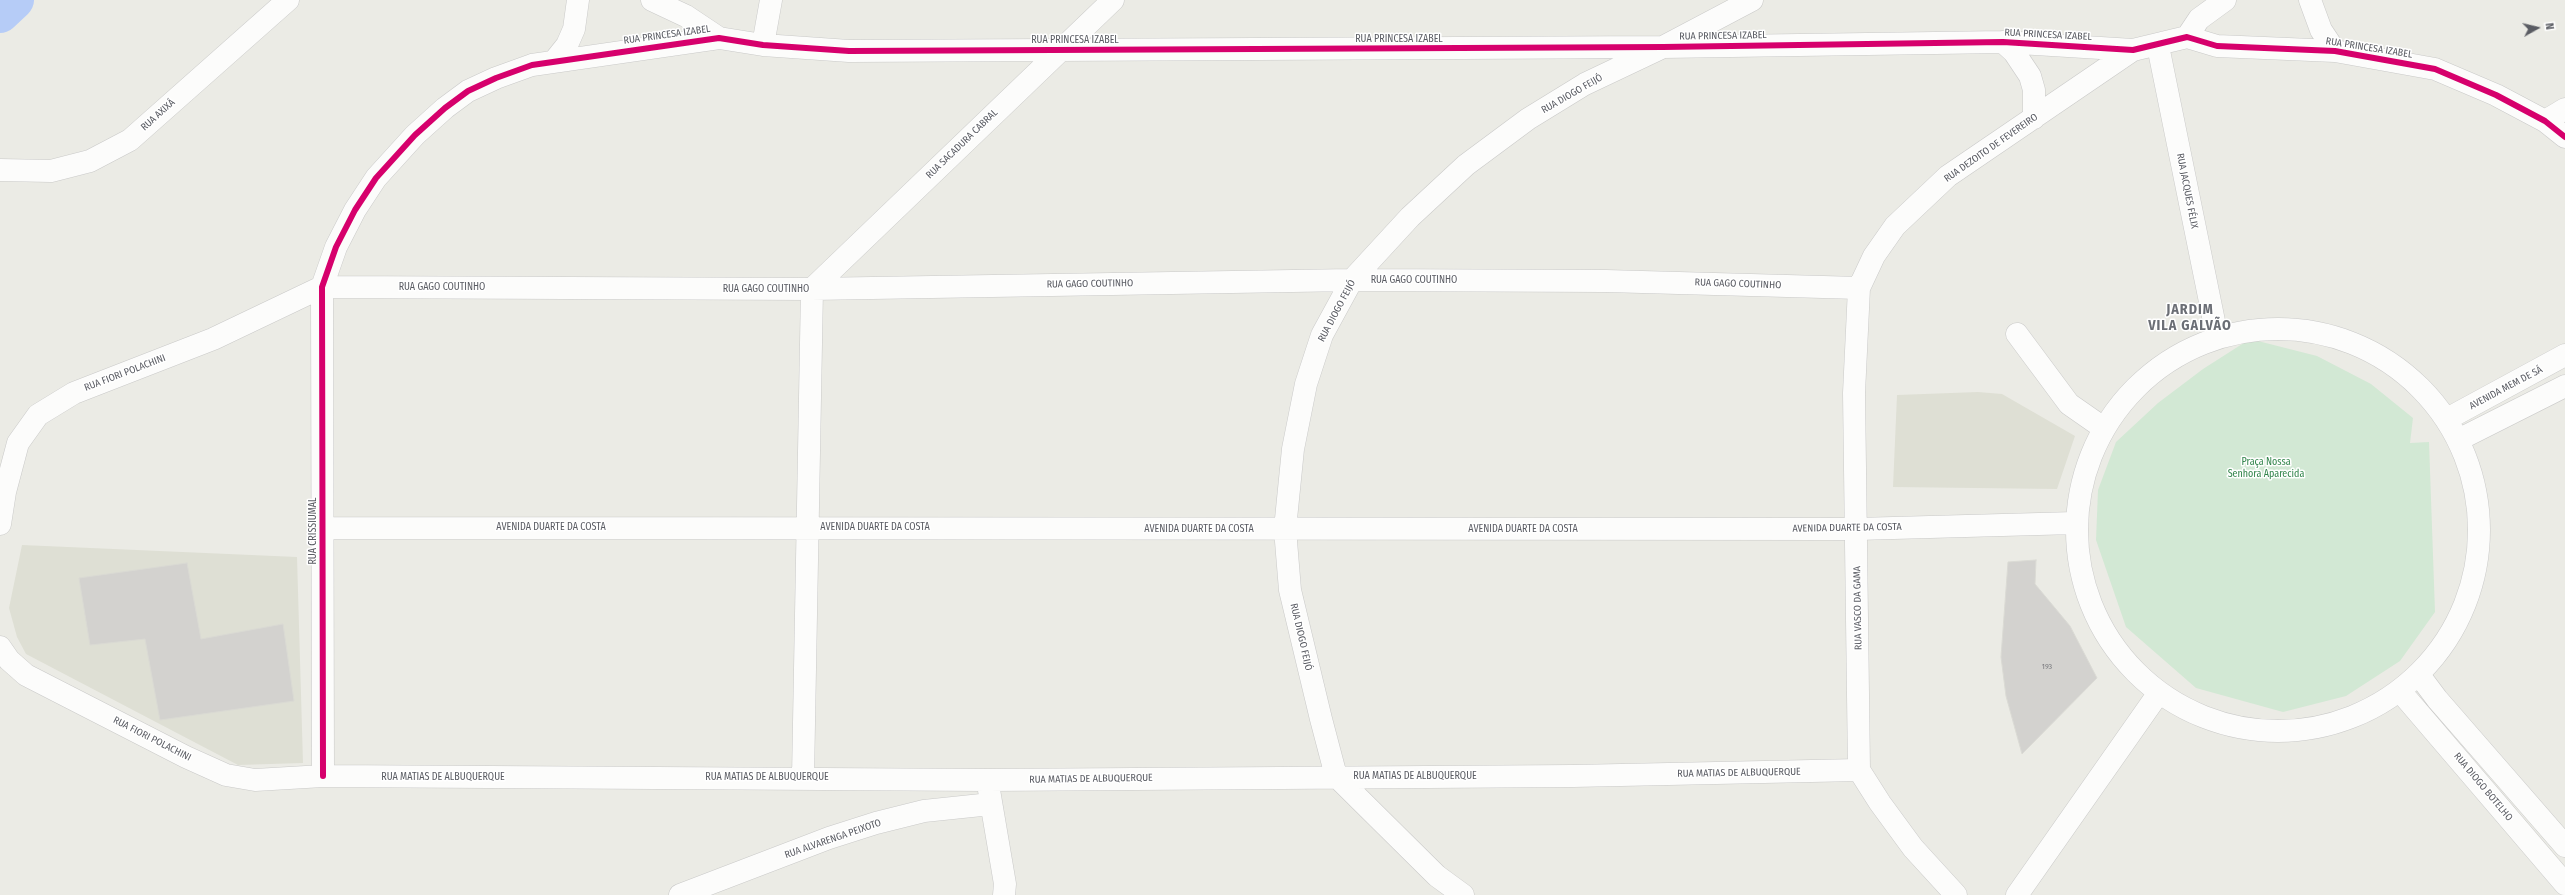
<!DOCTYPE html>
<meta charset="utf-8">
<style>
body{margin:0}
#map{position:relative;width:2565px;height:895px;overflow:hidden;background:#ebebe5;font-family:"Fira Sans Condensed",sans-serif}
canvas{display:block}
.north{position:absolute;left:2517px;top:8px;width:40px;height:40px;-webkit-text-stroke:3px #fff;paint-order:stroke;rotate:82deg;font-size:11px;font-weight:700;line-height:16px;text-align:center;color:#5a5c63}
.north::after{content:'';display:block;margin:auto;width:14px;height:18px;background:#5a5c63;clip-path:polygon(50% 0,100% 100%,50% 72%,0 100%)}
</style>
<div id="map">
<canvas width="2565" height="895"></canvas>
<div class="north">N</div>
</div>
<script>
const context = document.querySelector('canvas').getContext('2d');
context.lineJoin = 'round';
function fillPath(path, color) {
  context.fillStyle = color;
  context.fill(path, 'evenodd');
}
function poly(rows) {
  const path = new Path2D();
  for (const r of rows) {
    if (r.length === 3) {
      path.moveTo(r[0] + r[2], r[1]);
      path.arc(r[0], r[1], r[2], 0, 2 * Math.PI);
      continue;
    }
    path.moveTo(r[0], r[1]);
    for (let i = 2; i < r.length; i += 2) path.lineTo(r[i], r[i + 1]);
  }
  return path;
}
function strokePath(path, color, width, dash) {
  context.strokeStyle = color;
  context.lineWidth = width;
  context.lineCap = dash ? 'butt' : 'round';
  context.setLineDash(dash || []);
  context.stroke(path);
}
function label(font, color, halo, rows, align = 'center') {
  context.font = font + ' "Fira Sans Condensed",sans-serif';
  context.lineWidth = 3;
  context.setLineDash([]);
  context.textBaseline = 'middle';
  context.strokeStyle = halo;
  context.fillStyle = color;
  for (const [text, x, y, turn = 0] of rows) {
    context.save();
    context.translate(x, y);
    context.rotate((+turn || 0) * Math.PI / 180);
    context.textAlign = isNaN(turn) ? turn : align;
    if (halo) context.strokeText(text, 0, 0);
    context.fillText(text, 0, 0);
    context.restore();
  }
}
const education = poly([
 [1978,392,2002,394,2075,436,2057,489,1893,487,1897,395],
 [22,545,297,557,303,763,238,765,26,654,17,637,9,608]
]);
const green = poly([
 [2250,339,2317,356,2371,384,2413,418,2410,443,2429,442,2435,612,2400,661,2346,696,2283,712,2196,688,2126,627,2096,540,2098,490,2116,442,2158,403,2203,369]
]);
const river = poly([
 [0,14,15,0]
]);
const building = poly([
 [2036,560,2035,584,2070,626,2097,678,2022,754,2006,696,2001,657,2008,562,2036,560],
 [187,563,201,639,283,624,294,701,160,720,145,639,90,645,79,578,187,563]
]);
const minor = poly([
 [652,0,686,16,719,38],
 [2310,0,2321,30,2335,51],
 [2187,37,2199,19,2225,0],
 [2003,42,2014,52,2030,76,2034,90,2034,118],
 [763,45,771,0],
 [2158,46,2217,336],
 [555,60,567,45,574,29,578,0],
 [2545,121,2565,109],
 [0,170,51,171,90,161,130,140,288,0],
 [2278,530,201],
 [2017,334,2069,404,2102,427],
 [2447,419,2565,355],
 [2458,440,2565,386],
 [0,524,5,492,18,443,38,415,74,393,213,339,322,287,812,289,1352,280,1606,281,1859,288],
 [323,528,1857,529,2075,523],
 [0,647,9,660,26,675,186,757,226,775,255,780,323,776,988,780,1573,776,1859,770],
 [2419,675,2437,699,2565,846],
 [2400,691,2565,884],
 [323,776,322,287,336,247,355,210,376,178,415,135,445,108,468,91,496,78,532,65,719,38,763,45,849,51,1663,47,2003,42,2133,50,2187,37,2217,46,2335,51,2435,69,2496,95,2545,121,2565,137],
 [803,777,812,289,1113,0],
 [989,790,1005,884,1004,895],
 [680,895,829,838,876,823,924,811,991,804],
 [1463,895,1437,876,1336,776,1321,719,1290,590,1285,529,1293,449,1306,384,1322,335,1352,280,1410,217,1466,165,1528,119,1585,84,1663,47,1752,0],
 [1956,895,1913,848,1880,803,1859,770,1854,393,1859,288,1874,256,1895,226,1948,176,2133,50],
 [2017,895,2158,694]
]);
const cycleway = poly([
 [323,776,322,287,336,247,355,210,376,178,415,135,445,108,468,91,496,78,532,65,719,38,763,45,849,51,1663,47,2003,42,2133,50,2187,37,2217,46,2335,51,2435,69,2496,95,2545,121,2565,137]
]);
const numberNames = [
 ["193",2047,667]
];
const streetNames = [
 ["RUA PRINCESA IZABEL",667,35,-8],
 ["RUA PRINCESA IZABEL",2048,35,3],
 ["RUA PRINCESA IZABEL",1723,36,-1],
 ["RUA PRINCESA IZABEL",1399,39],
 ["RUA PRINCESA IZABEL",1075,40],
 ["RUA PRINCESA IZABEL",2369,48,9],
 ["RUA DIOGO FEIJÓ",1572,94,-30],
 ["RUA AXIXÁ",158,115,-42],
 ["RUA SACADURA CABRAL",962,144,-44],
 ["RUA DEZOITO DE FEVEREIRO",1991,148,-35],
 ["RUA JACQUES FÉLIX",2187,191,79],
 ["RUA GAGO COUTINHO",1414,280],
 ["RUA GAGO COUTINHO",1090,284,-1],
 ["RUA GAGO COUTINHO",1738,284,2],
 ["RUA GAGO COUTINHO",442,287],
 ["RUA GAGO COUTINHO",766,289],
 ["RUA DIOGO FEIJÓ",1337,311,-62],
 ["RUA FIORI POLACHINI",125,373,-21],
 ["AVENIDA MEM DE SÁ",2506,388,-28],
 ["AVENIDA DUARTE DA COSTA",551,527],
 ["AVENIDA DUARTE DA COSTA",875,527],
 ["AVENIDA DUARTE DA COSTA",1847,528,-1],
 ["AVENIDA DUARTE DA COSTA",1199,529],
 ["AVENIDA DUARTE DA COSTA",1523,529],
 ["RUA CRISSIUMAL",313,531,-90],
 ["RUA VASCO DA GAMA",1858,608,-91],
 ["RUA DIOGO FEIJÓ",1301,637,77],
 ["RUA FIORI POLACHINI",152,739,27],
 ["RUA MATIAS DE ALBUQUERQUE",1739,773,-1],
 ["RUA MATIAS DE ALBUQUERQUE",1415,776],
 ["RUA MATIAS DE ALBUQUERQUE",443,777],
 ["RUA MATIAS DE ALBUQUERQUE",767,777],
 ["RUA MATIAS DE ALBUQUERQUE",1091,779,-1],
 ["RUA DIOGO BOTELHO",2483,787,50],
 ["RUA ALVARENGA PEIXOTO",833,839,-19]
];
const parkNames = [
 ["Praça Nossa",2266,462],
 ["Senhora Aparecida",2266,474]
];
const districtNames = [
 ["JARDIM",2190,310],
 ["VILA GALVÃO",2190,326]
];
fillPath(education, '#dedfd4');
fillPath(green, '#d2e8d4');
strokePath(river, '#b6ccf7', 38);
fillPath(building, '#d3d2cf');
strokePath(building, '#dadad4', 1);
strokePath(minor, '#c9c9c8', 23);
strokePath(minor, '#fcfcfb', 22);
strokePath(cycleway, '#d6006c', 6);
label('8px', '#7a7b7f', null, numberNames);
label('10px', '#5a5c63', '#fff', streetNames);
label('10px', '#31844a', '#fff', parkNames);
context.letterSpacing = '1px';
label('bold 14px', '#6b6e75', '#fff', districtNames);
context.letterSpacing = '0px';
</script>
